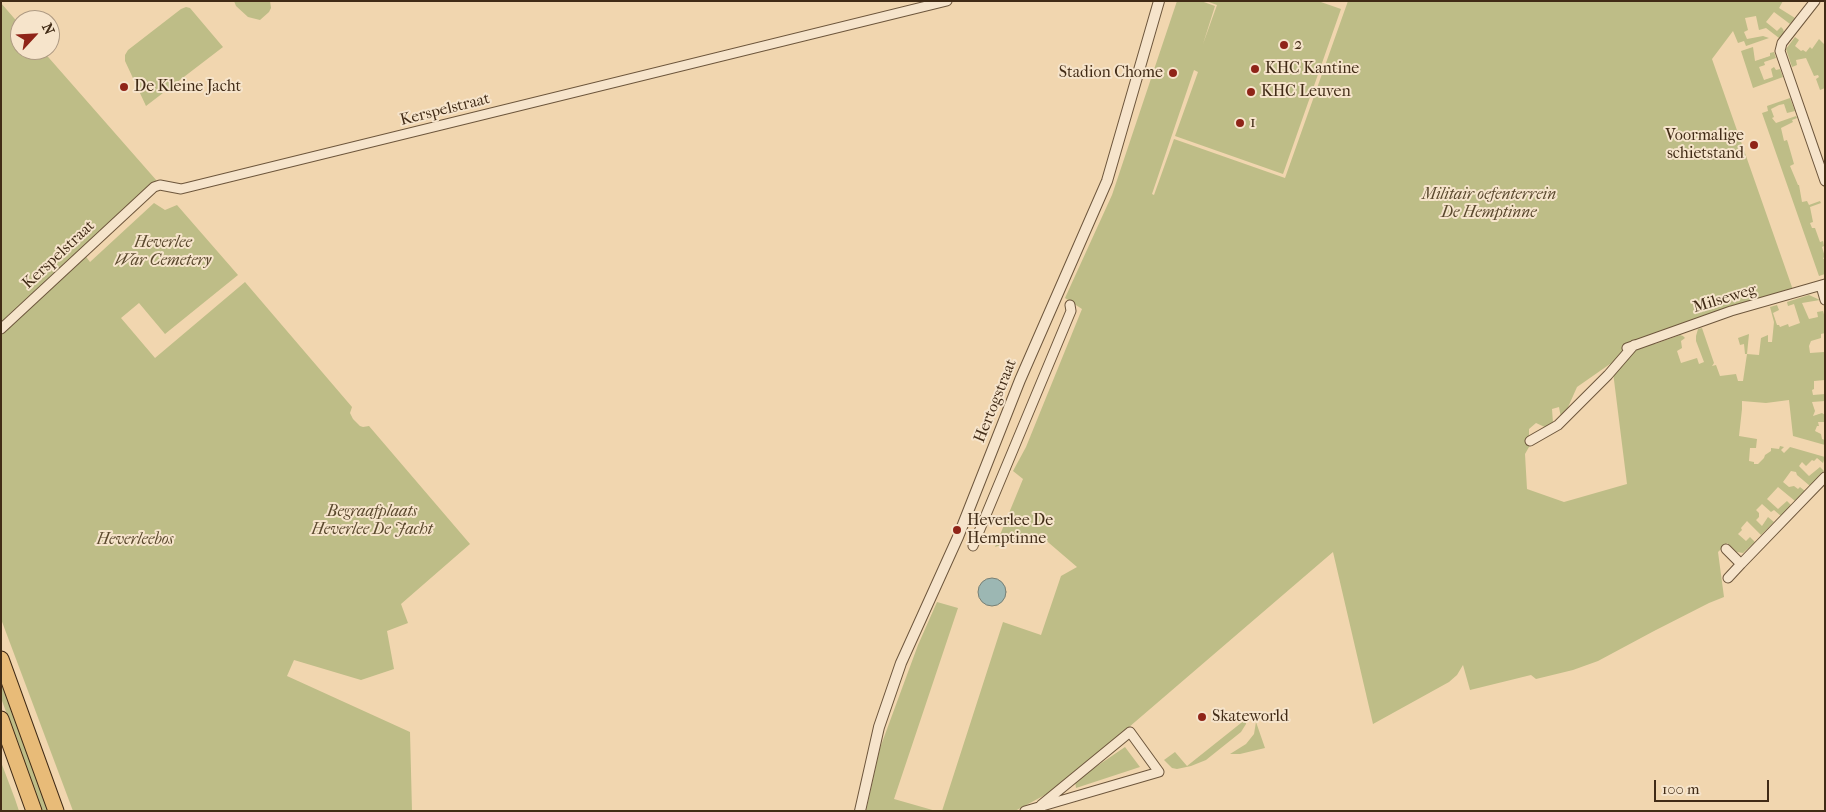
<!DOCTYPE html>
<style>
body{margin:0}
#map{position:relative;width:1826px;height:812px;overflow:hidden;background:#f1d6af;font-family:"IM FELL French Canon",serif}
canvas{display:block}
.frame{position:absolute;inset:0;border:2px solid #412b16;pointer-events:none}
.north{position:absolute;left:10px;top:10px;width:50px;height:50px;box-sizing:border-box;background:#f6e4cb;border:1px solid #ae9a83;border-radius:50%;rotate:65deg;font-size:14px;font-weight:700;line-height:20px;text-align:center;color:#412b16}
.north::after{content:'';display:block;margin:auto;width:18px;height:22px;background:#8f2418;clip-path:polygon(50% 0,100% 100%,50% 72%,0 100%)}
.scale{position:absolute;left:1654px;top:780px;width:115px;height:22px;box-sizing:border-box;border:2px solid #412b16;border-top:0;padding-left:6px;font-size:15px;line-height:18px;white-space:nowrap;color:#412b16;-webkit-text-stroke:4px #f6e4cb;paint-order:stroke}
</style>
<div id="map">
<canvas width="1826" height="812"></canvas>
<div class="frame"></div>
<div class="north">N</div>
<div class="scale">100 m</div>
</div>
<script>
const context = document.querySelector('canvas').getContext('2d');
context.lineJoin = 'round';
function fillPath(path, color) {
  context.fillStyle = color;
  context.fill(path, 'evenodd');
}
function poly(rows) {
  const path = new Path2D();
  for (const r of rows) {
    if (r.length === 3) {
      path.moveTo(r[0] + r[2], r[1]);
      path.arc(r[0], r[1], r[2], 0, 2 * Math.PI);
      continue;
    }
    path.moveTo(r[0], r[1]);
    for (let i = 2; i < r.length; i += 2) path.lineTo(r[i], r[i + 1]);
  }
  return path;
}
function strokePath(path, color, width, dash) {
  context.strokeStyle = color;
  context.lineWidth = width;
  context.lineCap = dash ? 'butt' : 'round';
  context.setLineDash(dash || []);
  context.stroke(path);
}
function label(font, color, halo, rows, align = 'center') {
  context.font = font + ' "IM FELL French Canon",serif';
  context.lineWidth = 4;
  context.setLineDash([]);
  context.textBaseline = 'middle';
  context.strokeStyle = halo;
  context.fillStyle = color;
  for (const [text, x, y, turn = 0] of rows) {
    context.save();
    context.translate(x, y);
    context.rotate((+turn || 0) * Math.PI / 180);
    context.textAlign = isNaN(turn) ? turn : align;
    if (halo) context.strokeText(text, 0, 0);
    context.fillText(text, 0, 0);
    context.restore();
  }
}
const green = poly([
 [234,1,270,1,271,8,269,12,260,20,248,17,236,6],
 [1177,1,1201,1,1215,6,1203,44,1217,5,1206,1,1318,1,1341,9,1283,174,1175,136,1198,72,1194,70,1152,194,1154,195,1174,139,1285,178,1348,1,1783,1,1779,8,1795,18,1790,24,1774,12,1766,22,1777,31,1781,27,1783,29,1784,32,1779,38,1766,28,1759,30,1756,16,1745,18,1748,30,1744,32,1747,39,1763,36,1769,38,1746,46,1744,41,1738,43,1733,31,1712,59,1793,290,1653,339,1655,344,1680,335,1683,336,1685,338,1681,341,1682,348,1677,351,1681,363,1697,358,1699,364,1704,362,1696,341,1696,336,1698,329,1702,328,1714,363,1712,366,1716,365,1720,376,1736,374,1738,381,1743,381,1747,354,1745,354,1744,344,1740,345,1738,338,1749,334,1747,354,1759,355,1761,338,1768,335,1768,342,1772,342,1774,322,1770,307,1777,305,1779,310,1773,313,1777,325,1779,325,1780,327,1788,324,1789,327,1800,323,1794,304,1788,306,1787,302,1809,295,1820,300,1802,303,1809,319,1818,317,1817,312,1823,311,1825,318,1825,333,1821,334,1821,338,1811,341,1809,346,1810,353,1824,352,1825,356,1825,380,1814,381,1814,389,1812,390,1813,395,1825,394,1825,401,1812,402,1815,411,1813,416,1822,413,1825,415,1825,422,1818,422,1819,426,1817,426,1815,431,1821,434,1822,439,1825,440,1825,445,1793,436,1789,400,1766,403,1742,401,1742,409,1739,436,1757,439,1756,448,1750,448,1749,461,1754,462,1754,464,1758,464,1764,458,1765,455,1771,451,1771,448,1779,449,1780,446,1784,447,1781,450,1784,453,1790,447,1825,457,1823,463,1817,458,1814,461,1812,460,1806,466,1802,462,1799,466,1809,476,1820,467,1824,471,1810,486,1797,475,1796,472,1791,471,1783,482,1789,487,1794,486,1798,489,1800,487,1805,491,1795,501,1778,487,1767,499,1778,509,1787,501,1791,505,1781,516,1774,510,1771,512,1762,504,1756,510,1759,513,1759,517,1756,520,1762,526,1768,517,1774,522,1761,535,1747,521,1741,528,1742,530,1738,534,1746,541,1750,537,1755,542,1743,553,1737,552,1727,543,1718,552,1724,597,1709,603,1654,631,1598,661,1573,670,1536,679,1531,675,1470,690,1463,665,1457,675,1449,682,1373,724,1333,552,1058,788,1015,811,942,811,1003,622,1041,635,1061,576,1077,567,1042,537,1017,540,995,547,1023,479,1013,471,1026,447,1082,309,1065,298,1112,195],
 [1610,364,1613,372,1627,484,1564,502,1527,489,1525,454,1529,447,1529,429,1536,423,1549,429,1553,423,1552,409,1559,407,1561,418,1565,414,1577,387],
 [1,3,20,25,20,50,42,50,157,181,81,250,90,262,154,203,165,210,177,205,238,275,165,334,139,303,121,318,155,358,245,282,352,407,350,413,353,419,360,426,363,427,369,426,470,544,401,604,408,623,387,631,394,669,361,680,294,660,287,676,410,732,412,811,73,811,1,619],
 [186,7,190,8,223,47,146,106,125,61,125,55,128,50,181,9],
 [1795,37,1799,40,1795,46,1801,51,1803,50,1806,52,1810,47,1812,49,1819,39,1825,45,1825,88,1820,90,1816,79,1819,77,1818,75,1814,76,1806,58,1796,60,1797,65,1792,67,1786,49],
 [1753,47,1755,61,1770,56,1770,53,1774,52,1776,58,1764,62,1765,65,1759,67,1764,80,1773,77,1771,69,1774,67,1776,70,1780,69,1783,77,1753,88,1741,51],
 [1790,98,1795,111,1787,113,1784,104,1779,105,1771,109,1774,117,1772,118,1776,123,1796,116,1797,118,1792,120,1793,122,1781,128,1784,141,1787,140,1788,143,1794,164,1790,166,1798,185,1799,185,1802,202,1807,201,1809,205,1820,201,1821,203,1810,207,1813,222,1810,223,1812,228,1815,228,1820,242,1823,241,1824,246,1822,247,1825,257,1823,258,1825,261,1825,274,1819,276,1762,113,1768,111,1767,106],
 [937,602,958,608,894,799,936,811,866,811,880,748,918,645],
 [1,681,48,811,42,811,1,698],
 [1246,719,1246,724,1241,732,1206,760,1191,766,1177,769,1172,768,1164,760,1175,752,1187,766],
 [1256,722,1265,748,1240,754,1230,754,1246,744,1254,734],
 [1125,747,1140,767,1076,788,1075,781],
 [1,762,15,799,19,811,1,811]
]);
const water = poly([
 [992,592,14]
]);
const minor = poly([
 [1815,1,1782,43,1780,51,1825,181],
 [1821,286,1825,300],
 [1,329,154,187,160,185,181,189,947,1],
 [1627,348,1731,311,1825,284],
 [1530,441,1558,425,1608,375,1634,345],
 [973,546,1071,311,1070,305],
 [1726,549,1741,564,1825,477],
 [1728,578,1741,564],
 [1025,811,1159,772,1130,732,1041,805]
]);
const tertiary = poly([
 [860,811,879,727,901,663,958,537,1020,380,1107,181,1159,1]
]);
const motorway = poly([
 [1,659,56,811],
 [1,719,34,811]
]);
const markers = [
 [1284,45,5,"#8f2418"],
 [1255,69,5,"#8f2418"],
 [1173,73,5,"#8f2418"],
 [124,87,5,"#8f2418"],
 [1251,92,5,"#8f2418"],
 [1240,123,5,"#8f2418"],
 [1754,145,5,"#8f2418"],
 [957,530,5,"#8f2418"],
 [1202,717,5,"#8f2418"]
];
const poiNames = [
 ["2",1294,45],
 ["KHC Kantine",1265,69],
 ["Stadion Chome",1163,73,"right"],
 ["De Kleine Jacht",134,87],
 ["KHC Leuven",1261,92],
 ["1",1250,123],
 ["Voormalige",1744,136,"right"],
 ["schietstand",1744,154,"right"],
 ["Heverlee De",967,521],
 ["Hemptinne",967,539],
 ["Skateworld",1212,717]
];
const streetNames = [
 ["Kerspelstraat",445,110,-14],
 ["Kerspelstraat",59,255,-43],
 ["Milseweg",1725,299,-17],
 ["Hertogstraat",996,401,-68]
];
const parkNames = [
 ["Militair oefenterrein",1489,195],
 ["De Hemptinne",1489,213],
 ["Heverlee",163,243],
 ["War Cemetery",163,261],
 ["Begraafplaats",372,512],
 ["Heverlee De Jacht",372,530],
 ["Heverleebos",135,540]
];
fillPath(green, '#bebd87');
fillPath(water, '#9cb7b3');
strokePath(water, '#787f74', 1);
strokePath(minor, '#6d563c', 11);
strokePath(tertiary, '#6d563c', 12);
strokePath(motorway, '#412b16', 17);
strokePath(minor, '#f6e4cb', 9);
strokePath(tertiary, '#f6e4cb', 10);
strokePath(motorway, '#e8bb78', 15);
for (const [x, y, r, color] of markers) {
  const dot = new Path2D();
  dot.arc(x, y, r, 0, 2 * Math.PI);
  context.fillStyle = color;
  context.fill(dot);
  strokePath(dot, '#f6e4cb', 2);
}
label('16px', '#412b16', '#f6e4cb', poiNames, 'left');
label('16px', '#412b16', '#f6e4cb', streetNames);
label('italic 16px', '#5a482d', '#f6e4cb', parkNames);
</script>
